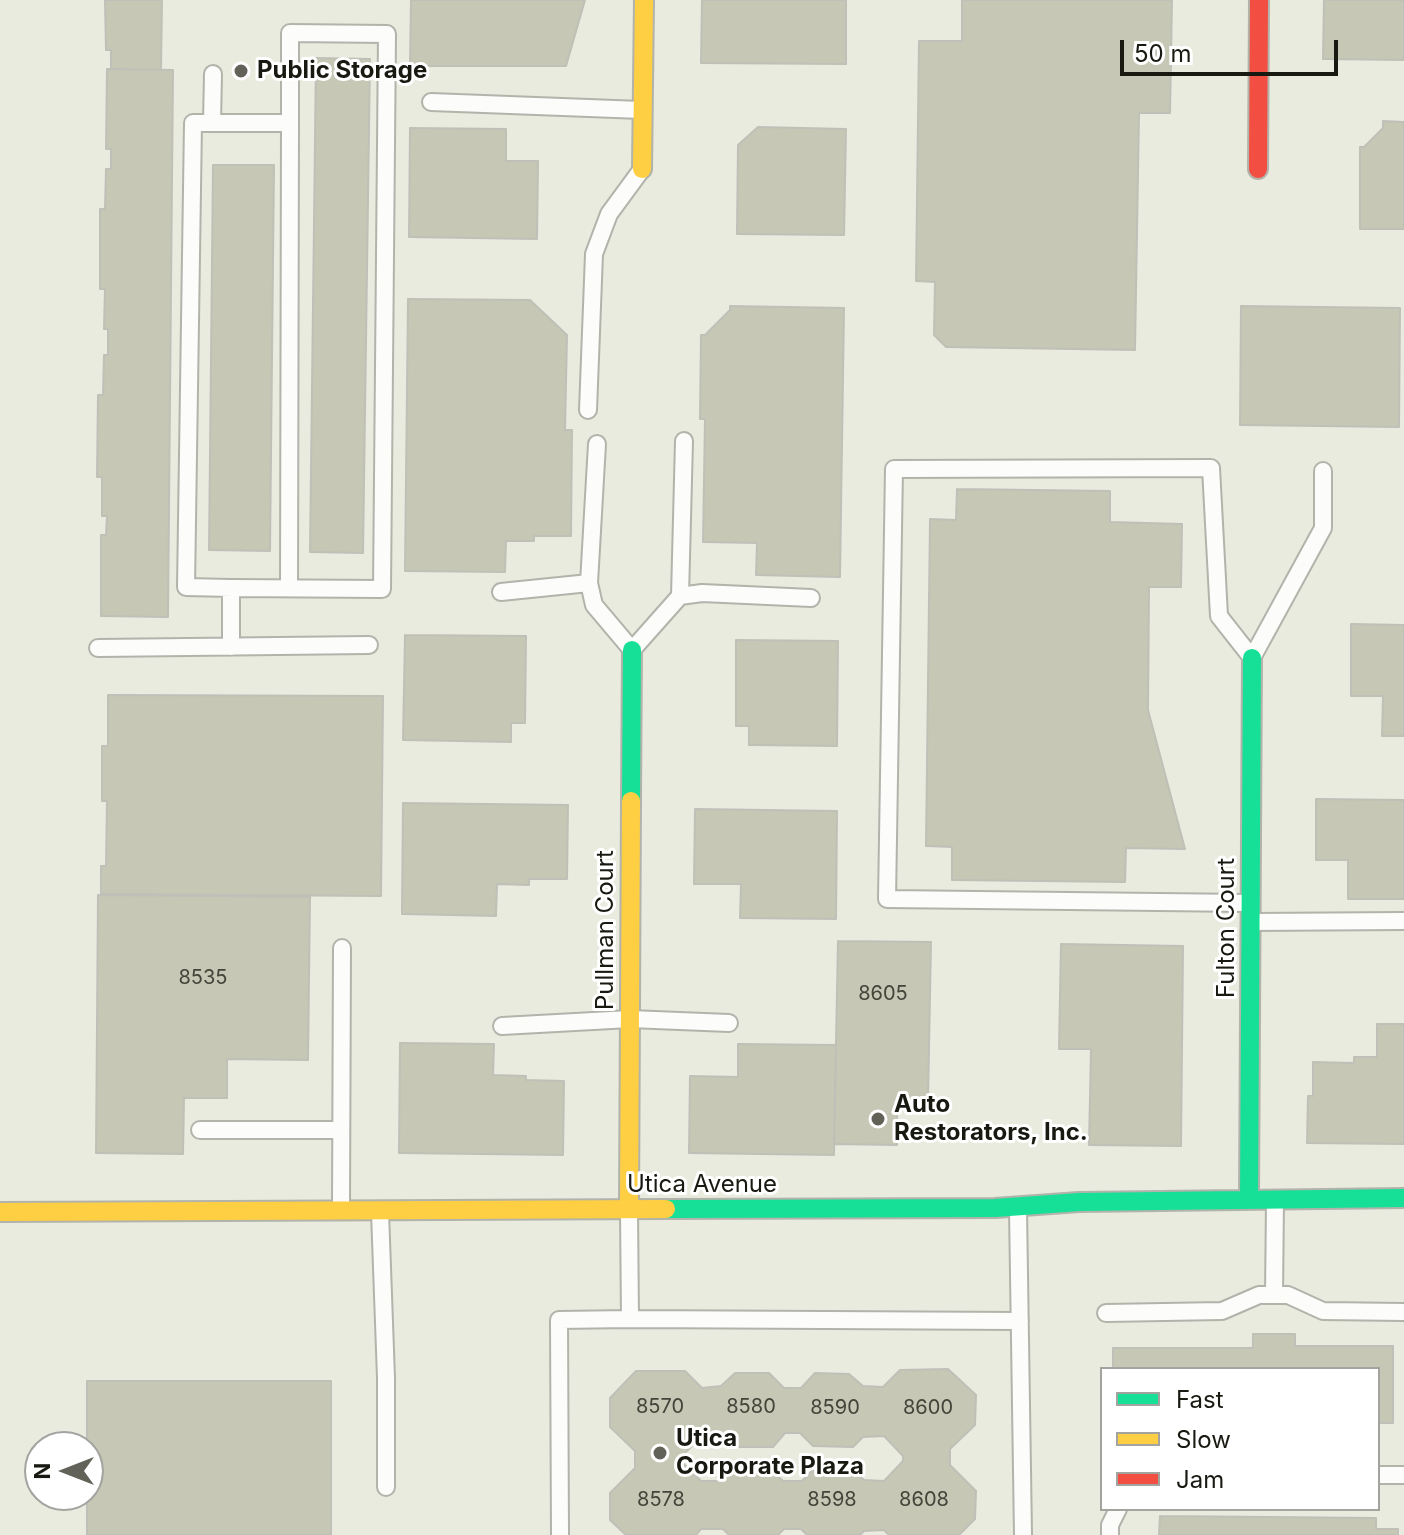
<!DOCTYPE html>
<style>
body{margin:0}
#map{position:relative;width:1404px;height:1535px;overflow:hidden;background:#eaebdf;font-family:Inter,sans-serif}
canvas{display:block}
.legend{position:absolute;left:1100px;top:1367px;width:280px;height:144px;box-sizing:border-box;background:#fff;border:2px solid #a3a3a0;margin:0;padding:10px 14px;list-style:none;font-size:24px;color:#181911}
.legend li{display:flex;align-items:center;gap:16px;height:40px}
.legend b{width:40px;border:2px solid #a3a3a0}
.north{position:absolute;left:24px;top:1431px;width:80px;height:80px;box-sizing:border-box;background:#fff;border:2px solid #a3a3a0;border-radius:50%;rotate:270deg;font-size:22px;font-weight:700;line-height:32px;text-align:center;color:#181911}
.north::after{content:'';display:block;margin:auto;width:28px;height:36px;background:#626259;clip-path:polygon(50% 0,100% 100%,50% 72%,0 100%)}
.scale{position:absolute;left:1120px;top:40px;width:218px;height:36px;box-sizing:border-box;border:4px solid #181911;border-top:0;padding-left:10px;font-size:24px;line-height:28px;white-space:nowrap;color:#181911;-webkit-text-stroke:6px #fff;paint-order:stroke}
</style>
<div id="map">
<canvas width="1404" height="1535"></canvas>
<ul class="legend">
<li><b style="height:10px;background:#16e098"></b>Fast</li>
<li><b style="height:10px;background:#ffcf43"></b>Slow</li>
<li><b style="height:10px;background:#f24e42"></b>Jam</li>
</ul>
<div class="north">N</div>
<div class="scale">50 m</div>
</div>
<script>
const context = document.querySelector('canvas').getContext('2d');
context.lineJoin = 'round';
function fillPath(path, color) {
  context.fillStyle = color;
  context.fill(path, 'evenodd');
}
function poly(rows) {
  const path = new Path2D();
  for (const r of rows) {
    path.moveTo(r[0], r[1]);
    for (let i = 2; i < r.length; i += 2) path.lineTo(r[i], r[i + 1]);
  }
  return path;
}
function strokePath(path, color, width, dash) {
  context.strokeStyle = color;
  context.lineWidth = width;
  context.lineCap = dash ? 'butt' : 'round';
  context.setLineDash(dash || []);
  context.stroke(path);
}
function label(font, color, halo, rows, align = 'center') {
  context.font = font + ' Inter,sans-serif';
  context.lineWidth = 6;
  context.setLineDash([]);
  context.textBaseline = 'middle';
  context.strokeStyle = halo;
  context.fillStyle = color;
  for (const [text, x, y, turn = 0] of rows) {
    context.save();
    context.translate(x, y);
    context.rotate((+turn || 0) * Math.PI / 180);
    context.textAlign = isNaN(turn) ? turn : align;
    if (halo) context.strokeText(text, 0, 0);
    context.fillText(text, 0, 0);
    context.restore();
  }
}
const building = poly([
 [105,0,162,0,161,70,111,69,111,50,106,50,105,0],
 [411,0,585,0,566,66,410,66,411,0],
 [702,0,846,0,846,64,701,63,702,0],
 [962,0,1172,0,1170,113,1139,113,1135,350,946,347,934,335,935,282,916,281,919,41,962,41,962,0],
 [1324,0,1404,0,1404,60,1323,59,1324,0],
 [316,58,370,59,363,553,310,552,316,58],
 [107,69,173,70,168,617,101,616,101,535,106,535,107,516,102,516,102,477,97,477,98,395,103,395,104,355,108,355,108,329,104,329,105,289,100,289,100,209,105,209,106,169,111,169,111,149,106,149,107,69],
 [1383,121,1404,122,1404,229,1360,229,1360,147,1364,147,1383,128,1383,121],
 [758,127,846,129,844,235,737,234,738,145,758,127],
 [410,128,506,129,506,161,538,161,537,239,409,237,410,128],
 [213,165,274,165,270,551,209,550,213,165],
 [408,299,530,300,567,335,565,430,572,430,571,536,534,536,534,541,506,541,505,572,405,571,408,299],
 [730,306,844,308,840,577,756,575,757,543,703,542,705,419,700,419,701,335,705,335,730,310,730,306],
 [1241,306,1400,308,1399,427,1240,425,1241,306],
 [957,489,1110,491,1110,522,1182,524,1181,587,1149,587,1148,710,1185,849,1126,848,1125,882,952,880,952,847,926,846,930,519,956,520,957,489],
 [1351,624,1404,625,1404,736,1382,736,1383,696,1351,696,1351,624],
 [405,635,526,636,525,723,511,723,511,742,403,740,405,635],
 [736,640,838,641,837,746,749,745,749,726,736,726,736,640],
 [108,695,383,696,381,896,101,894,101,866,106,866,107,801,102,801,102,746,108,746,108,695],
 [1316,799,1404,800,1404,899,1348,899,1348,860,1316,860,1316,799],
 [403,803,568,805,567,879,529,879,529,885,497,884,496,916,402,914,403,803],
 [695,809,837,811,836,919,740,918,741,884,694,884,695,809],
 [98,895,310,897,308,1060,227,1059,227,1098,184,1098,183,1154,96,1153,98,895],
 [838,941,931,942,928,1101,897,1101,897,1145,834,1144,838,941],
 [1061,944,1183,946,1181,1146,1089,1145,1091,1049,1059,1049,1061,944],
 [1377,1024,1404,1024,1404,1144,1307,1143,1308,1096,1313,1096,1313,1062,1354,1063,1354,1057,1377,1057,1377,1024],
 [400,1043,494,1044,493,1075,526,1076,526,1080,564,1081,563,1155,399,1153,400,1043],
 [738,1044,836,1045,834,1155,689,1153,690,1076,738,1077,738,1044],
 [1253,1334,1295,1334,1295,1346,1393,1346,1393,1423,1378,1423,1378,1369,1113,1369,1113,1348,1253,1348,1253,1334],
 [948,1369,976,1395,975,1425,950,1449,950,1465,976,1491,975,1519,959,1535,889,1535,884,1530,864,1531,860,1535,807,1535,801,1529,784,1529,778,1535,729,1535,723,1529,701,1529,696,1535,626,1535,610,1520,610,1493,635,1468,635,1451,610,1427,610,1398,636,1371,685,1371,702,1388,721,1386,735,1373,769,1373,784,1388,801,1388,815,1373,849,1374,863,1386,883,1387,900,1370,948,1369],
 [785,1433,800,1433,813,1446,853,1447,863,1437,884,1436,903,1456,903,1461,884,1481,864,1480,852,1470,813,1470,802,1481,783,1481,772,1470,730,1470,722,1481,701,1481,682,1462,682,1456,701,1437,721,1437,732,1447,773,1447,785,1433],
 [87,1381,331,1381,331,1535,87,1535,87,1381],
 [1160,1516,1376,1518,1376,1529,1398,1529,1398,1535,1159,1535,1160,1516]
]);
const lane = poly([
 [431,102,641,110],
 [212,123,213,74],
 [588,410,594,254,609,214,642,169],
 [597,444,589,583,594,605,632,650,680,596,702,593,811,598],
 [231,588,231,647],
 [289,588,290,123,290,33,387,34,382,589,231,588,186,587,193,123,290,123],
 [501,592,589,583],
 [680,596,684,441],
 [98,648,369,645],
 [1249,903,887,899,894,469,1211,468,1219,616,1252,658,1323,528,1323,471],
 [1252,922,1404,921],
 [502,1026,630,1019,729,1023],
 [200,1130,341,1130],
 [341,1209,342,948],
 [1018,1209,1023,1535],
 [380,1212,386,1378,386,1487],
 [1274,1295,1275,1201],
 [1106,1313,1222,1311,1259,1295,1288,1295,1323,1311,1404,1312],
 [630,1319,1020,1321],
 [1378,1475,1404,1475],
 [560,1535,559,1320,630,1319,629,1211],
 [1110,1535,1110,1525,1118,1509]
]);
const fast = poly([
 [631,801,632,650],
 [1249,1198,1252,658],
 [666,1209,995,1208,1079,1202,1404,1198]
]);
const slow = poly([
 [642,169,644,0],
 [629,1209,631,801],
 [0,1212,666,1209]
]);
const jam = poly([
 [1258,169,1259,0]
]);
const markers = [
 [241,71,8,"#626259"],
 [878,1119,8,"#626259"],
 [660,1453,8,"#626259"]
];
const numberNames = [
 ["8535",203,978],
 ["8605",883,994],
 ["8570",660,1407],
 ["8580",751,1407],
 ["8590",835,1408],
 ["8600",928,1408],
 ["8578",661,1500],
 ["8598",832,1500],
 ["8608",924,1500]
];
const poiNames = [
 ["Public Storage",257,71],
 ["Auto",894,1105],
 ["Restorators, Inc.",894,1133],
 ["Utica",676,1439],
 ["Corporate Plaza",676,1467]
];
const streetNames = [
 ["Fulton Court",1227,928,-90],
 ["Pullman Court",606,930,-90],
 ["Utica Avenue",702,1185]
];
fillPath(building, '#c6c7b4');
strokePath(building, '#bfc0b7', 2);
strokePath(lane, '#b2b3aa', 20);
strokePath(fast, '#b2b3aa', 22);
strokePath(slow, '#b2b3aa', 22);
strokePath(jam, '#b2b3aa', 22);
strokePath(lane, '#fcfcfa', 16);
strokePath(fast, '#16e098', 18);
strokePath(slow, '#ffcf43', 18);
strokePath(jam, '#f24e42', 18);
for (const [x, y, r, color] of markers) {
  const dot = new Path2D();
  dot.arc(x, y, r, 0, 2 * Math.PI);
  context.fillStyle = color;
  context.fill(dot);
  strokePath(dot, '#fff', 3);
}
label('20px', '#44443a', null, numberNames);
label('bold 24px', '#181911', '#fff', poiNames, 'left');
label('24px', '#181911', '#fff', streetNames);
</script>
